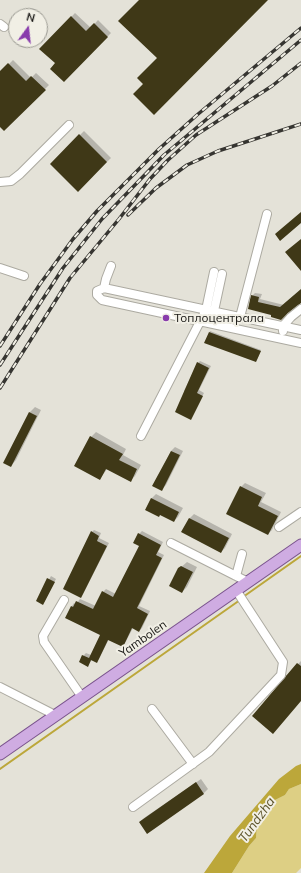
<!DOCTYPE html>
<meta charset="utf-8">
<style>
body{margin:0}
#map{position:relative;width:301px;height:873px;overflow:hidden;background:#e4e2d8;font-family:Mulish,sans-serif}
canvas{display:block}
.north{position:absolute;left:8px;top:8px;width:40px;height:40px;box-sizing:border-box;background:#f1efe5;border:1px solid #9a9991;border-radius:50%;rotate:15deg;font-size:11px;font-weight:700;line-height:16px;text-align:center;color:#181714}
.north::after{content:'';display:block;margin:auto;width:14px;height:18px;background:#883bac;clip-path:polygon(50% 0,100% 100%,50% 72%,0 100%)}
</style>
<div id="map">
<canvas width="301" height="873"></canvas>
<div class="north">N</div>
</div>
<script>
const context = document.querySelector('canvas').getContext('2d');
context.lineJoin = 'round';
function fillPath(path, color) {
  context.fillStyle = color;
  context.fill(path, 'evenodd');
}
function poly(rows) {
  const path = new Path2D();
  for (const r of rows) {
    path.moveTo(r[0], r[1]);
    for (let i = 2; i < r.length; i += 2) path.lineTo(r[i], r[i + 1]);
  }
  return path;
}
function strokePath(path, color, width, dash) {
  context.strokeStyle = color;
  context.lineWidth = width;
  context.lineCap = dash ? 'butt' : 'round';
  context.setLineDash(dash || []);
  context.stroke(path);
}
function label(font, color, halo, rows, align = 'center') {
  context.font = font + ' Mulish,sans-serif';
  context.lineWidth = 4;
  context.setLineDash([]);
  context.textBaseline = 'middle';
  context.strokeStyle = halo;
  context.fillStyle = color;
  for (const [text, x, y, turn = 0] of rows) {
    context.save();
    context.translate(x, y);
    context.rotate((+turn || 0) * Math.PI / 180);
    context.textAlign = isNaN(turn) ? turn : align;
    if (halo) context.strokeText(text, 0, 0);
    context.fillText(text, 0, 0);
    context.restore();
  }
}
const green = poly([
 [301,784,301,868,296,873,232,873,249,846,256,838,257,825,270,809,275,800,285,795,289,789]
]);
const water = poly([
 [301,764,301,784,289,789,285,795,275,800,270,809,257,825,256,838,249,846,232,873,204,873,230,836,279,779,296,766]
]);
const shadow = poly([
 [75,13,91,28,98,20,111,33,64,81,56,63,41,49],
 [13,60,31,78,36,73,49,85,4,130,0,126,0,73],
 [84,131,111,158,78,190,51,164],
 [301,290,301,300,273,315,249,308,252,296,255,293,262,294,260,299,284,305],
 [210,331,261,350,257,360,256,361,206,342],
 [200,361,211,366,199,390,204,393,191,418,186,392,184,391,198,363],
 [35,407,41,410,16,460,11,466,5,463,30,412],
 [96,432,126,449,123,455,141,465,135,476,130,481,107,469,100,479,91,437],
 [175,447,183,451,166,485,162,489,154,485,171,451],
 [245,483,266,493,261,502,281,512,272,530,268,534,241,487],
 [156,494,183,508,178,517,174,521,160,514,146,509,152,498],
 [194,514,232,534,225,548,221,552,183,532,190,518],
 [94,530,101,533,99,538,109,543,83,594,81,597,92,532],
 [142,531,163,542,158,552,164,555,139,606,150,611,142,628,139,631,133,628,125,643,123,646,109,639,99,659,96,662,92,660,88,665,83,656,86,653,91,655,101,635,66,617,72,606,74,603,76,604,80,599,96,606,103,592,106,589,116,594,140,545,139,534],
 [187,562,197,567,187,587,182,592,179,569],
 [51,576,56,579,43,604,37,601],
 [301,661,301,700,254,716,298,664],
 [201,779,208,789,204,793,147,832,140,822,144,818]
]);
const stream = poly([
 [243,597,301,556],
 [0,769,240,600]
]);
const building = poly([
 [139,0,268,0,154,115,133,94,143,84,137,78,157,58,118,21],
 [71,16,86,31,94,23,108,37,64,82,50,69,55,63,39,49],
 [8,63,26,81,31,76,46,90,4,131,0,127,0,71],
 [79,134,107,162,78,192,50,164],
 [301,212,301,223,280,241,275,234],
 [301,239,301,271,285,252],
 [301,289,301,303,288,313,281,320,271,317,271,315,248,309,251,295,259,297,258,302,280,307],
 [209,332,261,351,256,362,204,343],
 [197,362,209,368,197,393,203,396,191,420,175,412],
 [29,412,37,416,11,467,3,463],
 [90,436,123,454,119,460,137,469,131,482,106,469,100,480,74,466],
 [171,451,180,455,162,491,152,486],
 [240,486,262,497,258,506,278,516,268,535,226,514],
 [151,498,179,512,174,522,160,515,159,517,145,510],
 [189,518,229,538,221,553,181,532],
 [91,531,99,536,97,541,107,546,81,598,63,589],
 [138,533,161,545,156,555,162,558,137,608,148,614,139,632,132,628,123,647,108,640,97,663,91,660,88,667,79,662,82,655,89,658,100,635,65,618,71,606,73,607,76,601,93,609,102,591,113,597,139,546,133,543],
 [181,566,193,572,182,593,169,586,178,568],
 [47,578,55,582,43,605,36,601],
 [297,663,301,666,301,701,273,734,252,716],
 [196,782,204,794,147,834,139,822]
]);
const minor = poly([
 [0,24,4,27],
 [0,182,11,181,20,174,69,125],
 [0,268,24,276],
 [104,288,106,279,111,266],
 [214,311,222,274],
 [240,317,267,214],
 [301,330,104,288,97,291,97,295,102,300,301,343],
 [283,331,283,326,291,317,301,309],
 [141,436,206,310,214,272],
 [279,527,301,512],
 [171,543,248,582],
 [236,576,242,554],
 [64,600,43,636,44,642,82,697],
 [0,687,55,715],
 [152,709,193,764],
 [133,807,209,752,281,675,283,662,236,590]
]);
const major = poly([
 [0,754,301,545]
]);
const rail = poly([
 [128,215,156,188,187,165,218,151,301,124],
 [0,346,40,284,73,239,97,211,159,149,197,115,301,28],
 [0,365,63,268,102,219,164,155,301,40],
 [0,388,70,278,119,219,150,179,168,160,196,135,272,86,301,63]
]);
const markers = [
 [166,318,4,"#883bac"]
];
const poiNames = [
 ["Топлоцентрала",174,318]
];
const streetNames = [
 ["Yambolen",143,639,-35]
];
const waterNames = [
 ["Tundzha",257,820,-54]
];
fillPath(green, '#ddcf84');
fillPath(water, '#bca73a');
fillPath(shadow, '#0003');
strokePath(stream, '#bca73a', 2);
fillPath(building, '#3f3817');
strokePath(minor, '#acaaa1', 10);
strokePath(major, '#7a538d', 13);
strokePath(minor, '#fff', 8);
strokePath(major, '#cface2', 11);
strokePath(rail, '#363531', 3.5);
strokePath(rail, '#f1efe5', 2, [6]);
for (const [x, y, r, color] of markers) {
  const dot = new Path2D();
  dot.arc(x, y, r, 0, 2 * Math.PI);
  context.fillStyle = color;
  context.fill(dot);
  strokePath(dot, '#f1efe5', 1.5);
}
label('12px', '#181714', '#f1efe5', poiNames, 'left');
label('12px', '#181714', '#f1efe5', streetNames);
label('italic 13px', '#5c5328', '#f1efe5', waterNames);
</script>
